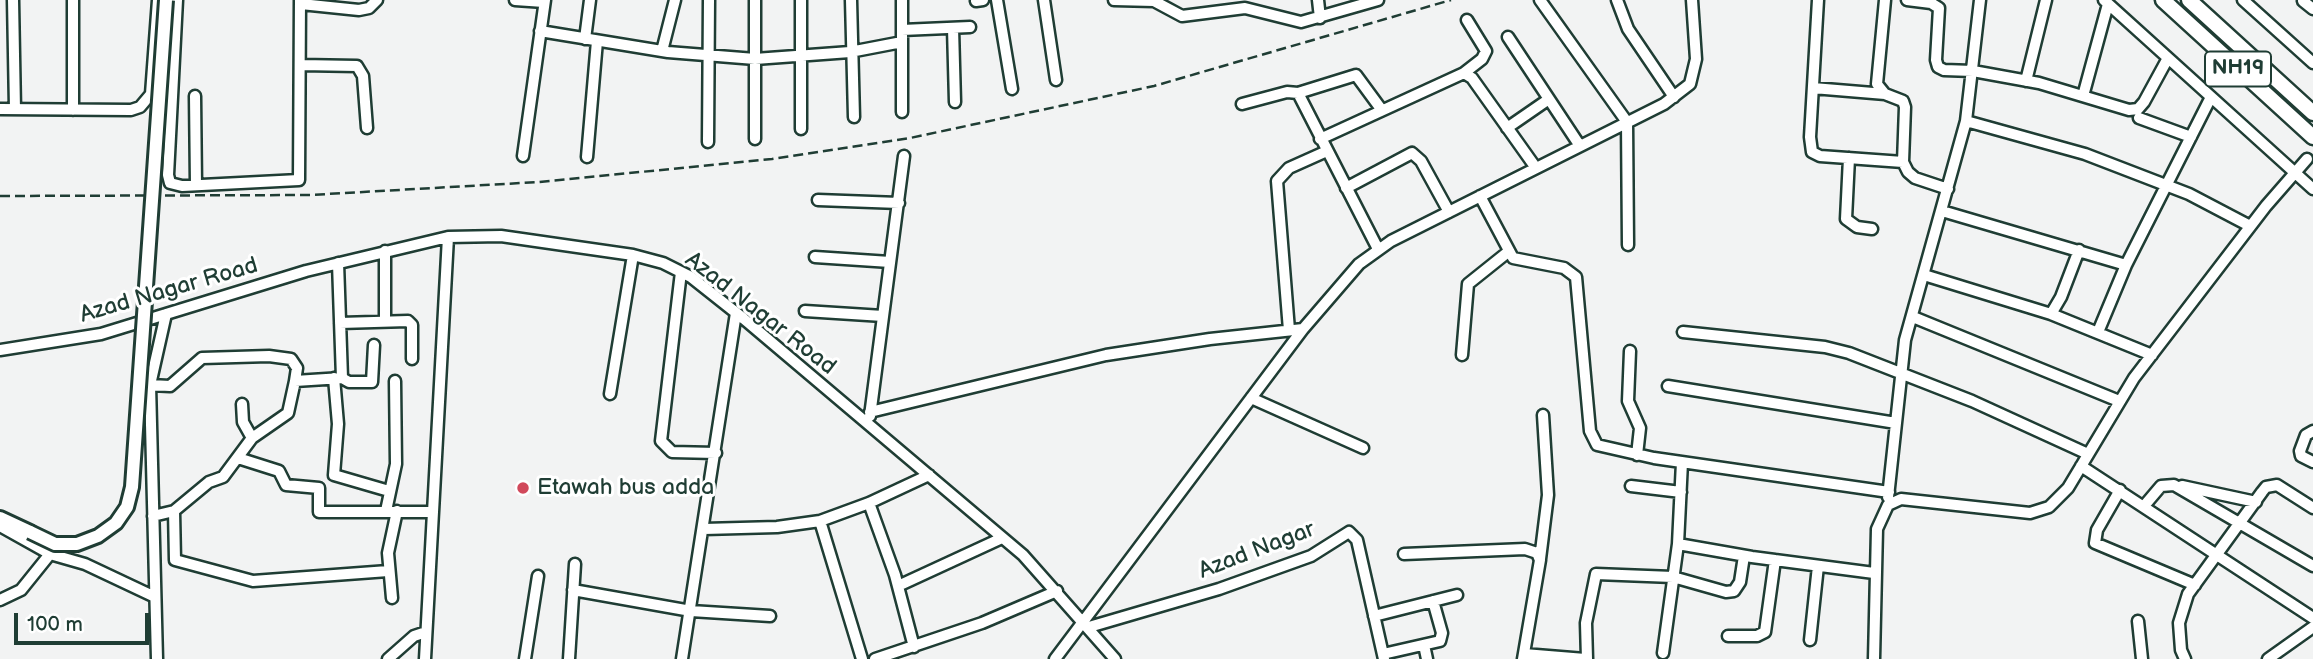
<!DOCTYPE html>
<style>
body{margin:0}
#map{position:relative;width:2313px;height:659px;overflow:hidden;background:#f2f3f3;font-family:"Balsamiq Sans",sans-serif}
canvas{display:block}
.scale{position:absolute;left:14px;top:613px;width:135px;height:32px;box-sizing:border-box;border:4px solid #1f3d34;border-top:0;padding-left:9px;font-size:21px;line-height:24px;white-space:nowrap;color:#1f3d34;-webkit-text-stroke:5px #fff;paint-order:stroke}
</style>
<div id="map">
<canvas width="2313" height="659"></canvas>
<div class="scale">100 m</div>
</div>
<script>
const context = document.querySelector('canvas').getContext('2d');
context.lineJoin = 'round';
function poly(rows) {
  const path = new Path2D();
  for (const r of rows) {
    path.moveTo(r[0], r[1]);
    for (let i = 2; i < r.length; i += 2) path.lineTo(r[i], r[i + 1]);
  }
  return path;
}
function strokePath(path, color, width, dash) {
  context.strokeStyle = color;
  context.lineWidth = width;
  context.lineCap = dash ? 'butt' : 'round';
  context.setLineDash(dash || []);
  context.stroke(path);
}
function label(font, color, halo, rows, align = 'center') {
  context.font = font + ' "Balsamiq Sans",sans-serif';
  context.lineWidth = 6;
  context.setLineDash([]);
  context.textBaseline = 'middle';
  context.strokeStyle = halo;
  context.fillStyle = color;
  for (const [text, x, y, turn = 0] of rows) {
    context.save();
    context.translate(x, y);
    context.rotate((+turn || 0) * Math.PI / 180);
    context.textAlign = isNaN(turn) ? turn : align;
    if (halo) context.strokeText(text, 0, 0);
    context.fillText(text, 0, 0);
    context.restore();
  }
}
const minor = poly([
 [13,0,15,109],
 [177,0,168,175,170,183,182,186,299,180,300,0],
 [515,0,544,2],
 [755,0,755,139],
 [801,0,801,129],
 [851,0,854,117],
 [997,0,1012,89],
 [1044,0,1056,80],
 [1114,0,1154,1,1182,16,1245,8,1301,22,1378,0],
 [1318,0,1320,18],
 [1540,0,1627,122,1628,245],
 [1617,0,1628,29,1674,97],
 [1818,0,1810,137,1812,152,1820,156,1903,162],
 [1885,0,1877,84,1885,94,1903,101,1905,107,1903,162,1908,172,1915,178,1948,189],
 [1907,0,1931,3,1939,8,1936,60,1938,67,1944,70,1973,71,2039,83,2129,110,2138,109,2144,102,2168,58],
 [2104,0,2313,189],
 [2243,0,2313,63],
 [976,1,983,0],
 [2303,1,2313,9],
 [301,4,359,10,369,8,377,0],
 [953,28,955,102],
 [902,30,970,27],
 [540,31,668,52,755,59,850,52,902,42],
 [1508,37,1580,146],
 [585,39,590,0],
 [662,51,675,0],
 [301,65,357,66,363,76,367,128],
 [1464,73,1482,59,1486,51,1467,20],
 [2026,81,2046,0],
 [1813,88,1885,94],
 [1298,93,1356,75,1381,109],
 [195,96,196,185],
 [2083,96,2108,4],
 [1242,104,1287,92,1298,93,1378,249],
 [0,109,131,110,140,107,151,94,158,0],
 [73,110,73,0],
 [902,112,902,0],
 [2139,118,2191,137],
 [1966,121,2085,154,2189,194,2250,226],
 [1507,128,1549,99],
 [1320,139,1464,73,1472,78,1536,168],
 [708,142,709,0],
 [523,156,545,0],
 [587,157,597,41],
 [1849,158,1846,219,1857,227,1872,229],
 [1346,188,1412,153,1421,161,1449,212],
 [1480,196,1513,258,1564,268,1576,277,1590,431,1597,445,1654,458,1889,492],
 [818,200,899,203],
 [1942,211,2126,265],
 [815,257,890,262],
 [338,263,342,378],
 [681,272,661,441,672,452,716,453],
 [1924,275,2051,314,2152,355],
 [805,311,883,316],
 [2051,314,2061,297,2079,250],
 [1913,317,2119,401],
 [385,321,385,251],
 [340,323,408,321,412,325,412,359],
 [1289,330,1277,181,1289,168,1327,151],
 [1683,332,1825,347,1849,353,1972,401,2088,454],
 [2098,332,2126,265,2211,97],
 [0,350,101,334,306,271,448,237,501,236,633,255,663,263,691,277,744,319,1023,555,1115,659],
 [1630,351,1628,401,1640,428,1637,455],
 [1462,355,1468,284,1508,252],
 [334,378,338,424,334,475,389,491],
 [150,385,170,386,202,358,269,356,291,359,297,368,295,381],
 [1668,386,1896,423],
 [610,394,633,255],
 [1251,398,1363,448],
 [242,404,243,422,252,438],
 [870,412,1106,355,1210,339,1303,329],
 [870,416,904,156],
 [2313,431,2306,435,2300,451,2301,456,2313,462],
 [238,458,279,471,286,485,319,488,319,512,433,512],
 [2081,466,2313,618],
 [1631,486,1681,492],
 [2182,486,2256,502],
 [2120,490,2097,530,2095,543,2195,585],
 [1888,497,1905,340,1966,121,1980,0],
 [869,503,895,575,914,647],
 [2144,506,2161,486,2174,485,2313,566],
 [174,511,175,560,253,581,388,571],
 [386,511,396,464,395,381],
 [153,516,174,511,209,482,223,477,252,438,288,413,295,381,342,378,349,382,372,382,374,345],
 [820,521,862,659],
 [0,526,50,554,85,564,155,597],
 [704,529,777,527,820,521,869,503,929,475],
 [1678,544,1752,557,1874,573],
 [1404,554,1525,549,1537,553,1540,560,1523,659],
 [1540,559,1548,495,1543,415],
 [898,586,1002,538],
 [573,590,691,611,770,616],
 [392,598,388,553,397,511],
 [0,600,21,590,50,554],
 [1374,616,1457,595],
 [2138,621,2142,659],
 [1089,627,1219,589,1311,556,1349,532,1357,540,1384,659],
 [1728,636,1757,636,1765,632,1775,560],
 [1810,640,1818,566],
 [1424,645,1427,659],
 [1663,653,1678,544,1682,462],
 [1383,654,1440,641,1442,633,1433,601],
 [1524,654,1585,659],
 [157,659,150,385,166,314],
 [388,659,414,636,426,632],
 [425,659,448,237],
 [525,659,538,576],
 [569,659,575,564],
 [682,659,736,313],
 [875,659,982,623,1057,591],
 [1055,659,1303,329,1359,264,1391,241,1664,104,1690,84,1696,59,1692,0],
 [1587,659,1586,623,1596,574,1673,577,1726,592,1734,591,1740,582,1744,556],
 [1874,659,1877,529,1888,505,1901,499,2030,513,2049,507,2068,488,2134,378,2266,206,2307,159],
 [2185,659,2181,650,2179,623,2188,594,2262,492,2266,487,2277,485,2313,508],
 [2268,659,2313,627]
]);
const major = poly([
 [0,518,30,532]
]);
const highway = poly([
 [2163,0,2313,137],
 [2189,0,2313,113]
]);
const rail = poly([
 [0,196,310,195,539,182,772,159,910,138,1154,86,1451,0]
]);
const majorBridge = poly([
 [30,532,55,544,77,544,98,536,116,523,127,507,132,487,166,0]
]);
const markers = [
 [523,488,7,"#d1495b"]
];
const shields = [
 [2238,69,66]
];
const shieldNames = [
 ["NH19",2238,69]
];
const streetNames = [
 ["Azad Nagar Road",169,291,-16],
 ["Azad Nagar Road",760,314,38],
 ["Azad Nagar",1257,551,-21]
];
const poiNames = [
 ["Etawah bus adda",537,488]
];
strokePath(minor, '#1f3d34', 15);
strokePath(major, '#1f3d34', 18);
strokePath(highway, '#1f3d34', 19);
strokePath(minor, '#fff', 10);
strokePath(major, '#fff', 12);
strokePath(highway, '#fff', 14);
strokePath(rail, '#1f3d34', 2.5, [10, 5]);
strokePath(majorBridge, '#1f3d34', 18, []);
strokePath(majorBridge, '#fff', 12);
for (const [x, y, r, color] of markers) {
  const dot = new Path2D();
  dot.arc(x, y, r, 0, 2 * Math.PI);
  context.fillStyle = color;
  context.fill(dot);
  strokePath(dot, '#fff', 2.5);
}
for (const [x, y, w] of shields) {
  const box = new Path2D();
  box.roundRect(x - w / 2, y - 17.5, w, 35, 5);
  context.fillStyle = '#fff';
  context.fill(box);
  strokePath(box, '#1f3d34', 2);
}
label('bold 21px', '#1f3d34', null, shieldNames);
label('23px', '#1f3d34', '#fff', streetNames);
label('23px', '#1f3d34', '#fff', poiNames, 'left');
</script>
